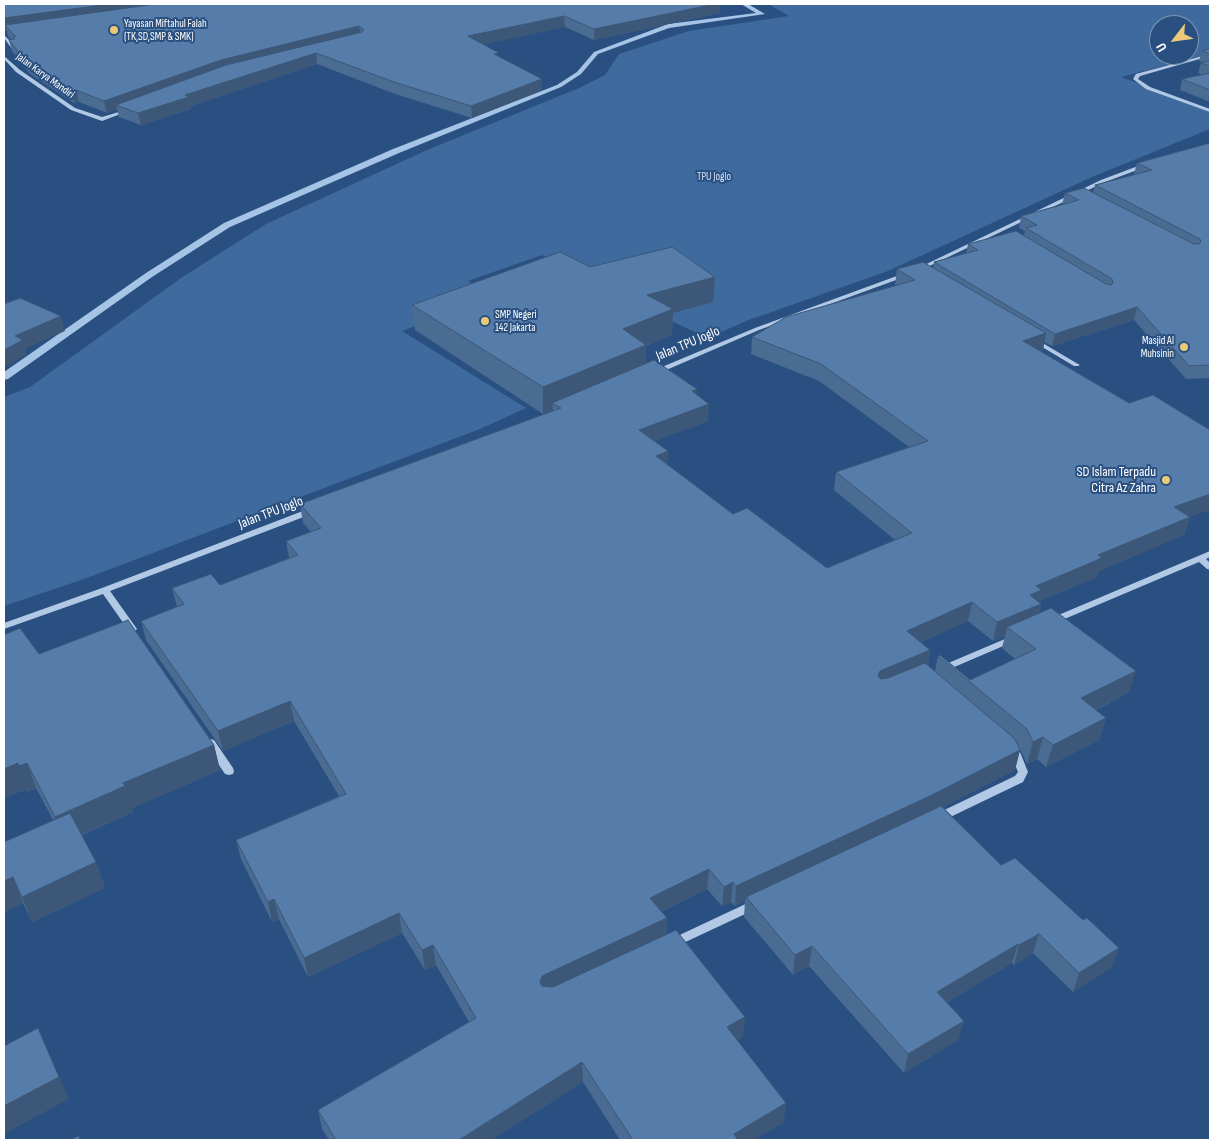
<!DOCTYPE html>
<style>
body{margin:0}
#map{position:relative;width:1214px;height:1144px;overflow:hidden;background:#295080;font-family:"Sofia Sans Condensed",sans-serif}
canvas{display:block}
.frame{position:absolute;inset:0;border:5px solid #fff;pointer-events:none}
.north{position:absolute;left:1149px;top:15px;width:50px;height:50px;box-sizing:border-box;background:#295080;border:1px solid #7f96b3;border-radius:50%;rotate:240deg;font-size:14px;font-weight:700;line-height:20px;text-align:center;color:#fff}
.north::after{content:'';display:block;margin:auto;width:18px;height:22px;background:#ecc978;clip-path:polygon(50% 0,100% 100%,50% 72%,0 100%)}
</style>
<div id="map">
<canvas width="1214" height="1144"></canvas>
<div class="frame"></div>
<div class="north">U</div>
</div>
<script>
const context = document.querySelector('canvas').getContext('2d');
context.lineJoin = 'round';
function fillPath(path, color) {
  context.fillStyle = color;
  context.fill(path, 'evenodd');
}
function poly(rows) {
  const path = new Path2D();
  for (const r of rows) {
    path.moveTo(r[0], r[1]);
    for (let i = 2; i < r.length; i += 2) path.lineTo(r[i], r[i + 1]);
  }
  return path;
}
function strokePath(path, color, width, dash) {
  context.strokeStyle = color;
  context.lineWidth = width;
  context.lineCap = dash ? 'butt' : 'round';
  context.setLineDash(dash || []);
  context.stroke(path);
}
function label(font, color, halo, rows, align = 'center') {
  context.font = font + ' "Sofia Sans Condensed",sans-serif';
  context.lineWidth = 4;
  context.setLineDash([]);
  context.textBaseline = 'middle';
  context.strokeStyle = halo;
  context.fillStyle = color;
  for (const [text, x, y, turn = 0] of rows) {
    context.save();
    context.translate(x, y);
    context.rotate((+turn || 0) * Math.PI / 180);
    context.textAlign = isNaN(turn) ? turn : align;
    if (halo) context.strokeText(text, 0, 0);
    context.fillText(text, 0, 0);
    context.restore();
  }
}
const green = poly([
 [768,4,1210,4,1210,54,1121,77,1210,110,1210,129,1092,177,888,271,746,321,708,338,604,290,542,255,468,281,495,297,402,331,526,408,480,429,84,579,4,606,4,397,30,387,181,278,266,224,427,150,579,88,605,75,619,54,689,31,789,16],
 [1159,25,1189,25,1189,55,1159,55]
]);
const stream = poly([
 [741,4,748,4,765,14,669,28,598,54,581,74,561,87,399,153,230,227,152,277,8,379,4,380,4,372,146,273,224,223,393,149,557,85,577,72,594,52,668,24,756,13,741,4]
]);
const minor = poly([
 [4,35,16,47,16,49,12,49,4,38,4,35],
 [1210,54,1210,56,1140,76,1138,79,1150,87,1210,109,1210,112,1146,89,1133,79,1136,74,1210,54],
 [4,56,20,70,75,108,102,117,129,109,131,110,102,121,71,110,16,72,4,59,4,56],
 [1146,163,1149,165,1148,166,1105,182,919,271,914,270,1101,180,1146,163],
 [905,273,908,275,907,276,759,330,657,374,654,374,650,372,755,328,905,273],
 [1034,338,1078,364,1080,365,1078,366,1074,366,1032,341,1031,340,1034,338],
 [308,509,314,509,315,511,314,513,110,591,137,629,135,631,129,631,103,594,4,629,4,623,102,588,308,509],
 [1210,551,1210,557,1206,559,1210,563,1210,570,1207,569,1199,562,1055,623,1049,623,1047,621,1049,619,1210,551],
 [1012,636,1017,639,1015,641,945,671,942,672,939,671,937,669,939,667,1012,636],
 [210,739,214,740,233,768,234,771,233,774,229,775,225,774,206,746,205,743,206,740,210,739],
 [1012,747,1016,748,1020,752,1028,772,1023,782,942,821,938,822,934,821,933,818,934,815,1015,776,1018,772,1012,757,1007,751,1008,748,1012,747],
 [754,900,758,902,760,905,758,908,677,946,673,948,669,946,667,943,669,940,754,900]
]);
const wall = poly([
 [4,4,720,13,594,40,565,27,483,44,542,90,472,118,395,94,317,64,191,106,191,109,141,125,119,117,117,109,107,113,79,102,74,103,30,74,12,51,9,40,11,40,8,36,6,29,4,29],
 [1210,49,1210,102,1180,90,1182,79,1202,75,1198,73,1201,63,1202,62,1199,61,1202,51],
 [1210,143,1210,378,1186,379,1134,320,1052,346,1044,342,1043,350,1040,351,1190,517,1184,535,1098,571,1097,577,1039,601,1039,602,1041,604,1039,613,1129,692,1096,710,1106,718,1099,740,1046,767,1037,759,1027,764,1021,751,1020,750,1015,770,943,807,1001,865,1112,967,1073,992,1033,953,1014,965,1012,963,946,1003,964,1021,958,1040,904,1073,809,966,793,975,744,917,745,901,735,906,731,902,722,906,707,889,661,912,667,918,666,934,743,1037,737,1040,786,1103,783,1123,754,1140,620,1140,583,1082,491,1140,329,1140,322,1129,318,1110,469,1022,436,965,425,970,402,933,308,977,279,919,272,922,241,859,236,840,339,796,294,721,223,751,146,640,141,621,177,607,172,588,220,585,289,558,286,541,311,532,303,523,300,504,553,411,553,410,543,414,415,330,412,305,590,267,715,277,713,302,673,313,672,335,646,346,646,363,697,395,708,421,655,441,668,451,668,465,733,514,827,568,895,540,834,490,836,472,909,447,819,381,751,354,752,337,896,286,895,285,897,269,933,268,934,262,966,253,968,244,1024,236,1025,231,1019,228,1021,216,1062,205,1065,193,1093,193,1095,185,1135,174,1134,174,1137,163],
 [968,621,993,641,1005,636,1002,648,1015,659,970,680,938,656,935,671,928,665,930,650,921,642],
 [39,654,214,745,220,770,132,808,133,812,82,835,96,862,105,888,32,922,23,903,4,912,4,842,53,820,36,788,28,792,27,789,4,798]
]);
const shadedWall = poly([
 [110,4,190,4,5,25,6,29,4,29,4,18],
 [715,4,720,4,720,13,594,40,594,29],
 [564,16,565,27,468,48,468,36],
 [359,26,361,37,116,105,117,109,107,113,104,101,221,60],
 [316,53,317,64,191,106,191,109,141,125,138,113,185,95],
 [542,79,542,90,472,118,471,106],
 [76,90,79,102,74,103,71,91],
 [715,277,713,302,673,313,672,335,646,346,646,371,552,403,553,410,543,414,543,387,647,295],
 [1137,307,1134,320,1052,346,1055,334],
 [61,316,65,331,25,349,27,355,4,367,4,350,15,336],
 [1046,333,1043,350,1019,357,1023,341],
 [697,389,696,406,692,391],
 [709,404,708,421,639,447,639,430],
 [668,451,668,469,656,456],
 [1210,494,1210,510,1190,517,1184,535,1098,572,1097,577,1039,601,1038,605,1041,604,1037,623,1007,627,1005,636,993,641,997,622,1030,595,1036,586,1098,555,1174,507],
 [972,602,968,621,904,650,907,631],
 [930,650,927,669,875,695,878,676,880,671],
 [1136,671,1129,692,1075,720,1081,698],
 [290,701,294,721,223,751,218,731],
 [1106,718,1099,740,1046,767,1053,745],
 [1043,737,1037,759,1027,764,1033,742],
 [214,745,220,770,132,808,133,812,64,842,55,817,123,783],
 [1020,750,1015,770,928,815,746,897,745,901,735,906,736,886],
 [18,763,27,789,4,798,4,769],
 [27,763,36,788,28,792,19,766],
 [96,862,105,888,32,922,22,897],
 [709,869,707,889,650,917,650,898],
 [13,877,23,903,4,912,4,881],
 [733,882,731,902,722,906,724,887],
 [274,899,279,919,272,922,268,902],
 [399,913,402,933,308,977,304,958],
 [667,918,666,938,541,1002,540,982,542,976],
 [1039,934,1033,953,1014,965,1019,945],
 [1018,944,1012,963,932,1012,937,992],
 [433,945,436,965,425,970,422,950],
 [812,946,809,966,793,975,795,955],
 [1119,948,1112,967,1073,992,1079,973],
 [745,1017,743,1037,725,1047,727,1027],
 [964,1021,958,1040,904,1073,908,1054],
 [48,1051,69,1099,4,1134,4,1106],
 [582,1062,583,1082,491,1140,459,1140],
 [786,1103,783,1123,754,1140,733,1140,734,1134]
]);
const building = poly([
 [4,4,110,4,4,18,4,4],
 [156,4,715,4,594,29,564,16,468,36,499,53,494,54,542,79,471,106,394,82,316,53,185,95,189,97,138,113,116,105,226,65,362,32,364,30,359,26,221,60,104,101,76,90,71,91,27,63,9,40,14,39,15,36,5,25,156,4],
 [1210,49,1210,54,1202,51,1210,49],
 [1210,61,1210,66,1201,63,1210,61],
 [1210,73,1210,90,1182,79,1210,73],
 [1210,143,1210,365,1189,366,1137,307,1055,334,934,262,978,250,968,244,1016,231,1106,284,1111,285,1113,283,1112,279,1026,228,1037,225,1021,216,1079,200,1065,193,1084,188,1194,244,1199,244,1201,242,1200,239,1095,185,1152,170,1137,163,1210,143],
 [672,247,715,277,647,295,673,309,623,329,646,345,543,387,412,305,560,252,590,267,672,247],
 [923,262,1046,333,1023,341,1129,403,1153,395,1210,430,1210,494,1174,507,1190,517,1098,555,1102,558,1036,586,1042,590,1030,595,1041,604,997,622,972,602,907,631,930,650,880,671,878,676,881,679,888,678,925,663,1015,739,1020,750,932,795,736,886,733,882,724,887,709,869,650,898,667,918,542,976,540,982,542,986,553,987,676,930,745,1017,727,1027,786,1103,734,1134,738,1140,633,1140,582,1062,459,1140,336,1140,318,1110,476,1018,433,945,422,950,399,913,304,958,274,899,268,902,236,840,346,794,290,701,218,731,141,621,184,604,172,588,211,574,220,585,298,555,286,541,321,528,300,504,561,408,552,403,654,360,697,389,692,391,709,404,639,430,668,451,656,456,733,514,747,508,827,568,912,533,836,472,928,441,821,364,752,337,786,317,915,280,897,269,923,262],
 [20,298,61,316,15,336,23,340,4,350,4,304,20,298],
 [1051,608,1136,671,1081,698,1106,718,1053,745,1043,737,1033,742,1027,729,938,656,940,655,970,680,1036,649,1007,627,1051,608],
 [128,620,214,745,123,783,125,786,55,817,27,763,19,766,18,763,4,769,4,635,20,628,39,654,128,620],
 [941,806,1001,865,1015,858,1083,920,1087,918,1119,948,1079,973,1039,934,1019,945,1018,944,937,992,964,1021,908,1054,812,946,795,955,746,897,941,806],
 [70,813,96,862,22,897,13,877,4,881,4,842,70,813],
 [38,1028,59,1077,4,1106,4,1046,38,1028],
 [79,1136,80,1140,69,1140,79,1136]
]);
const markers = [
 [114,30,5,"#ecc978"],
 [485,321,5,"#ecc978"],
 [1184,347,5,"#ecc978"],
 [1166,480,5,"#ecc978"]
];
const farPoinames = [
 ["Yayasan Miftahul Falah",124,24],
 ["(TK,SD,SMP & SMK)",124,37],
 ["SMP Negeri",495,315],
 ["142 Jakarta",495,328],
 ["Masjid Al",1174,341,"right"],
 ["Muhsinin",1174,354,"right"]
];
const farStreetnames = [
 ["Jalan Karya Mandiri",45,76,36]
];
const farParknames = [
 ["TPU Joglo",714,177]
];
const streetNames = [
 ["Jalan TPU Joglo",688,344,-23],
 ["Jalan TPU Joglo",271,513,-21]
];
const poiNames = [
 ["SD Islam Terpadu",1156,472],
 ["Citra Az Zahra",1156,488]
];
fillPath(green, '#3e6a9d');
fillPath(stream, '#a5c4e6');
fillPath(minor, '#b1c9e5');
fillPath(wall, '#4a6b92');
fillPath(shadedWall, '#3c5777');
fillPath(building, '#567caa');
strokePath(building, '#3c5777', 1);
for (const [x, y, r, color] of markers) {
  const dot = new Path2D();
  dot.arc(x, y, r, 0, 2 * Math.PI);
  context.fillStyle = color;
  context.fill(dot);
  strokePath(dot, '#295080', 2);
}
label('11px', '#fff', '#295080', farPoinames, 'left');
label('11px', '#fff', '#295080', farStreetnames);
label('11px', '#d3e3f5', '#295080', farParknames);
label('14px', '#fff', '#295080', streetNames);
label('14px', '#fff', '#295080', poiNames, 'right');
</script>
